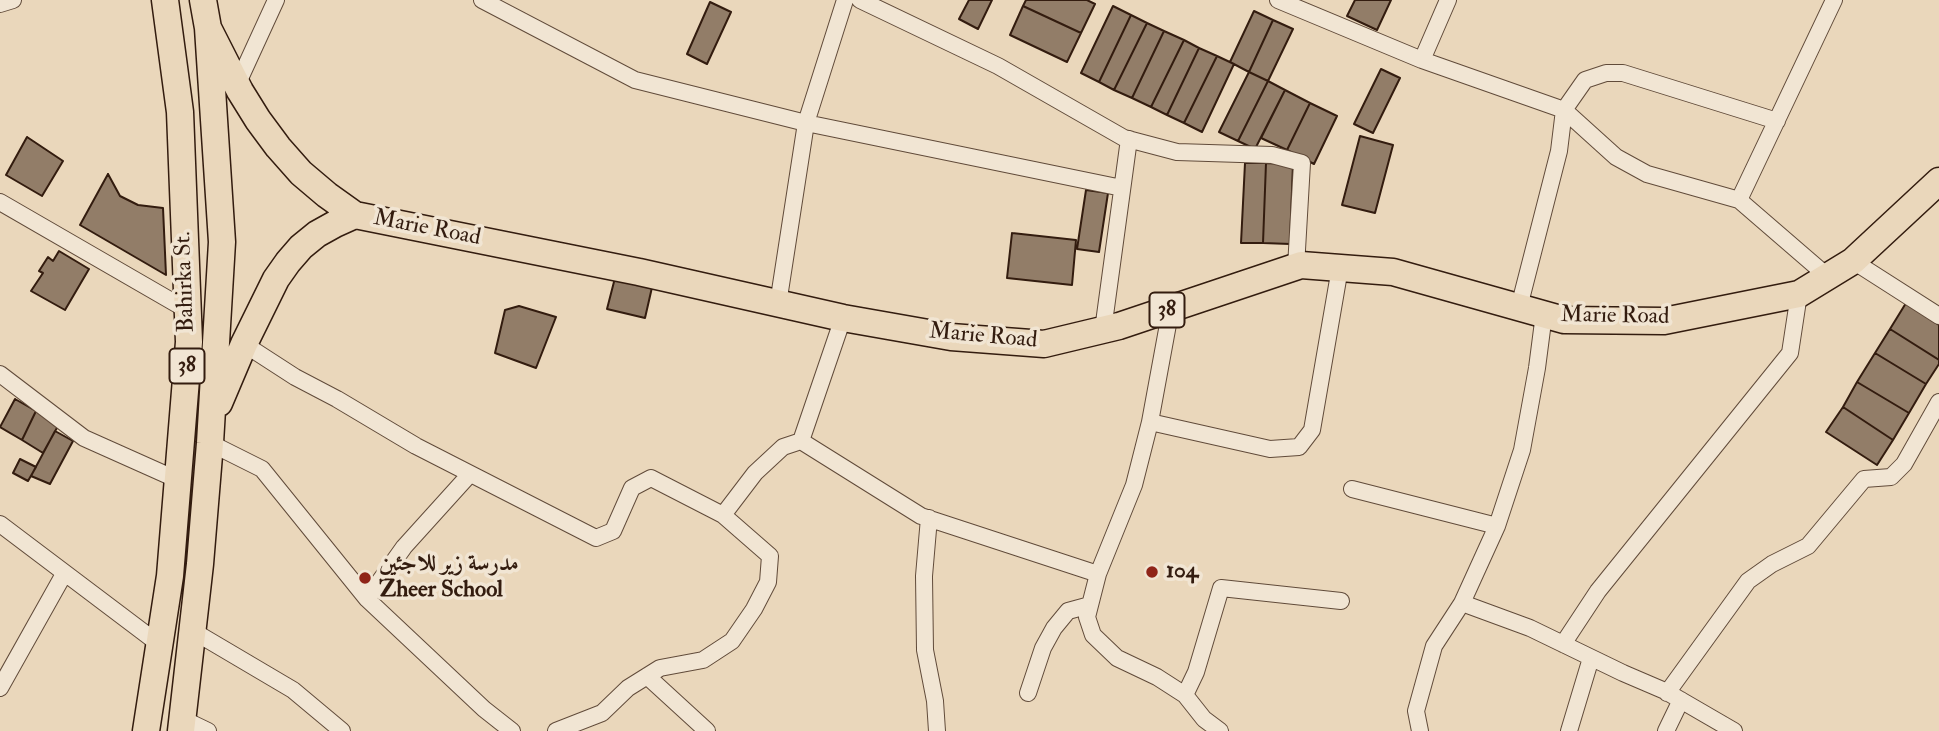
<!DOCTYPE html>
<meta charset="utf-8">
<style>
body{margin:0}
canvas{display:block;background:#ead7bb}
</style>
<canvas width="1939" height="731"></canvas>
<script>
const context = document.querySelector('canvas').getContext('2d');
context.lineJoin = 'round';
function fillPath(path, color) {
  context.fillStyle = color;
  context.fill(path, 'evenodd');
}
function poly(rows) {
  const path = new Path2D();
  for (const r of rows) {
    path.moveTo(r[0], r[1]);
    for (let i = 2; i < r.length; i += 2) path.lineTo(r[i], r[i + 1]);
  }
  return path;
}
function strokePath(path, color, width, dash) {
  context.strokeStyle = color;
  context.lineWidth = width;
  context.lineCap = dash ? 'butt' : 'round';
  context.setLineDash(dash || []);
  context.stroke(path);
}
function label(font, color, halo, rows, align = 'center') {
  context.font = font + ' "IM FELL Double Pica",Amiri,serif';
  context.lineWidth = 7;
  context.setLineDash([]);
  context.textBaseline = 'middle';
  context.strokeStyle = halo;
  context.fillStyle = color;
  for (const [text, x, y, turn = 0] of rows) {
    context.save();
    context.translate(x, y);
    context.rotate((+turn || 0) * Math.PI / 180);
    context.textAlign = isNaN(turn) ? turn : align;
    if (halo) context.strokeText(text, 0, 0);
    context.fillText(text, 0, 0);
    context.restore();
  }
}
const building = poly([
 [969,0,992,0,978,29,959,19,969,0],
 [1026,0,1087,0,1095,4,1081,33,1023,6,1026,0],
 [1355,0,1391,0,1377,30,1347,16,1355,0],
 [710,2,731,12,707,64,687,54,710,2],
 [1023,6,1081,33,1067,62,1010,35,1023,6],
 [1113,6,1131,15,1099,82,1081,73,1113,6],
 [1254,11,1273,20,1249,72,1230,62,1254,11],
 [1131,15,1147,23,1114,90,1099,82,1131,15],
 [1273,20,1293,29,1268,81,1249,72,1273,20],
 [1147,23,1164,31,1132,98,1114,90,1147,23],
 [1164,31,1184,40,1151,107,1132,98,1164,31],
 [1184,40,1199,48,1167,115,1151,107,1184,40],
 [1199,48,1217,56,1184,123,1167,115,1199,48],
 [1217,56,1234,64,1202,132,1184,123,1217,56],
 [1381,69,1400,78,1373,133,1354,124,1381,69],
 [1249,72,1268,81,1238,141,1219,132,1249,72],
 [1268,81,1285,90,1255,149,1238,141,1268,81],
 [1285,90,1310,103,1287,150,1261,138,1285,90],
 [1310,103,1337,116,1314,164,1287,150,1310,103],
 [1360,136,1393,145,1375,213,1342,205,1360,136],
 [27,137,63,161,42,196,6,175,27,137],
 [1245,163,1266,163,1263,243,1241,243,1245,163],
 [1266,163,1293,164,1290,244,1263,243,1266,163],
 [108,174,120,196,138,205,163,208,166,275,80,225,108,174],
 [1086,190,1108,193,1099,252,1077,249,1086,190],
 [1012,233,1076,240,1072,285,1007,278,1012,233],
 [59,251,89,269,65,310,31,291,43,273,39,271,48,257,53,261,59,251],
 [616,274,653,283,645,318,607,309,616,274],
 [1906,303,1939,325,1939,360,1890,329,1906,303],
 [519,306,556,317,536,368,495,353,505,310,519,306],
 [1890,329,1939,360,1939,364,1926,384,1875,353,1890,329],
 [1875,353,1926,384,1909,413,1857,382,1875,353],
 [1857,382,1909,413,1893,440,1843,407,1857,382],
 [15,399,36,411,22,440,0,427,15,399],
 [1843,407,1893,440,1877,465,1826,432,1843,407],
 [36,411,58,426,43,453,22,440,36,411],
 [55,431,73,441,50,484,31,476,55,431],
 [20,459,36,467,28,481,13,473,20,459]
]);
const street = poly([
 [482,0,635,80,806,123,1122,188],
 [860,0,998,66,1124,138,1177,152,1272,155,1302,163,1296,267],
 [1278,0,1422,60,1564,110,1616,157,1647,174,1739,200,1827,276],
 [0,4,13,0],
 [1422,60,1448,0],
 [237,85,276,0],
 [1739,200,1834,0],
 [0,202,187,310],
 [1853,261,1939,316],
 [778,304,806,123,845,0],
 [1519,307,1559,151,1564,110,1585,80,1606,73,1623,73,1777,121],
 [1171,308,1150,422,1134,485,1098,574,1087,617,1093,635,1117,658,1157,677,1185,695,1204,719,1220,731],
 [1103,330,1129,139],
 [244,344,295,377,337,399,416,446,596,538,613,531,632,488,651,478,723,515,770,556,768,582,754,609,732,641,703,660,660,668,628,688,602,713,556,731],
 [0,374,84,438,178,480],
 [1150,422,1270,449,1299,447,1312,430,1340,268],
 [801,441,921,516,1098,574],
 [210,443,262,469,367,599,484,709,512,731],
 [1352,489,1497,526],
 [723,515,755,473,783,447,801,441,843,318],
 [929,518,924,576,925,650,935,701,937,731],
 [0,524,159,644],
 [367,599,404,547,470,474],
 [1462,603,1530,628,1623,673,1665,691,1734,731],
 [193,631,293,690,342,731],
 [1563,644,1598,591,1790,353,1799,294],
 [647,676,707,731],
 [0,688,64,574],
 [1028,693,1043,648,1054,628,1068,611,1090,605],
 [1667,693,1748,581,1772,564,1808,546,1864,479,1891,477,1904,464,1939,402],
 [1185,695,1196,672,1221,588,1341,601],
 [183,719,208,731],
 [1420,731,1416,711,1434,646,1462,603,1497,526,1522,450,1537,368,1544,314],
 [1569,731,1591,658],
 [1666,731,1681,700]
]);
const primary = poly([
 [208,28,240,91,258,120,278,147,301,173,327,195,355,215,639,272,843,318,951,337,1044,344,1119,326,1301,265,1393,272,1564,320,1664,321,1799,294,1853,261,1939,181],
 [219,403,244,344,276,279,288,262,301,247,317,234,335,224,355,215],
 [146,731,170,576,189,342,180,112,165,0],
 [181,731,200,564,210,443,222,242,208,28,203,0]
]);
const markers = [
 [1152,572,7,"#8f2418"],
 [365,578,7,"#8f2418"]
];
const shields = [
 [1167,310,35],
 [187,366,35]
];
const shieldNames = [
 ["38",1167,310],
 ["38",187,366]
];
const streetNames = [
 ["Marie Road",427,229,11],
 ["Bahirka St.",186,282,-92],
 ["Marie Road",1615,317,1],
 ["Marie Road",983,337,5]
];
const poiNames = [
 ["مدرسة زير للاجئين",379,565],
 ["Zheer School",379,591],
 ["104",1166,572]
];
fillPath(building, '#927d68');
strokePath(building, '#331c0f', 2);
strokePath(street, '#614b3a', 18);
strokePath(primary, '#331c0f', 29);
strokePath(street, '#f1e5d3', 16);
strokePath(primary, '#ead7bb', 26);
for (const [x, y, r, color] of markers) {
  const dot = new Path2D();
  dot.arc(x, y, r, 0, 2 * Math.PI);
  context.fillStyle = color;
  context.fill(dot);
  strokePath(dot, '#f1e5d3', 2.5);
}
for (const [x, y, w] of shields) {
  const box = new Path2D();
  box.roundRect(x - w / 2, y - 17.5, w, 35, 5);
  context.fillStyle = '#f1e5d3';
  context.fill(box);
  strokePath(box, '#331c0f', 2);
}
label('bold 21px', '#331c0f', null, shieldNames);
label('23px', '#331c0f', '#f1e5d3', streetNames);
label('bold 23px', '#331c0f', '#f1e5d3', poiNames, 'left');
</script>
